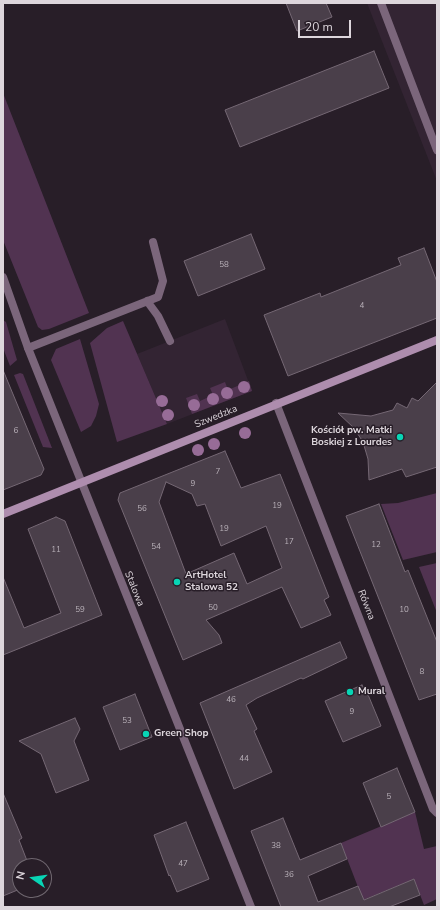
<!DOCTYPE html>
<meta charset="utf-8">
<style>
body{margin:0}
#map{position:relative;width:440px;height:910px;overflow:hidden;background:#281e28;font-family:"Nunito Sans",sans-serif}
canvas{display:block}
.frame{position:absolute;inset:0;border:4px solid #ddd6dc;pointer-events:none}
.north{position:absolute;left:12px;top:858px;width:40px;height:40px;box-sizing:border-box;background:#281e28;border:1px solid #706870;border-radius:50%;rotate:283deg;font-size:11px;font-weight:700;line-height:16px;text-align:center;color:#ddd6dc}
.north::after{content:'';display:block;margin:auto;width:14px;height:18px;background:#08d5b5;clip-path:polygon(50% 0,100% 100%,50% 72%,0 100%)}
.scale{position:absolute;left:298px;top:20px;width:53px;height:18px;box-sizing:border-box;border:2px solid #ddd6dc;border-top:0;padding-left:5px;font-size:12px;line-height:14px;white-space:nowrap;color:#ddd6dc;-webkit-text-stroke:3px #281e28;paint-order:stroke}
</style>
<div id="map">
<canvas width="440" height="910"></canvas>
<div class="frame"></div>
<div class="north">N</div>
<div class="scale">20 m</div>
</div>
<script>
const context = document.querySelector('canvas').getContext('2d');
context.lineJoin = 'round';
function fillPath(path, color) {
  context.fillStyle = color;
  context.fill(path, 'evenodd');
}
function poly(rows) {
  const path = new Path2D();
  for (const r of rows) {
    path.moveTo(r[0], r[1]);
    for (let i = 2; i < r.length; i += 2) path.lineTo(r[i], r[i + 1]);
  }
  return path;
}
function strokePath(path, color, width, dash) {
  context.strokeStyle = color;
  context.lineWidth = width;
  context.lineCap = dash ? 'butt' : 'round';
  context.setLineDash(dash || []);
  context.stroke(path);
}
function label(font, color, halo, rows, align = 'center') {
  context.font = font + ' "Nunito Sans",sans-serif';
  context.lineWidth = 3;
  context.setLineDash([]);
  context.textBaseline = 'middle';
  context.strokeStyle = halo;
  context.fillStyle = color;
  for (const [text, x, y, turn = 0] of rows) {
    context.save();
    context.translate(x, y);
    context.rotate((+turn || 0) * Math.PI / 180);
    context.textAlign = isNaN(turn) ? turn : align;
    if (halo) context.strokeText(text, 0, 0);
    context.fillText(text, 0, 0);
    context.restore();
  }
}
const built = poly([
 [367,3,437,3,437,181],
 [225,319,252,391,167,424,137,354]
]);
const green = poly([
 [3,93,89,313,49,329,42,330,38,327,3,240],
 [3,320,6,322,17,360,10,366,3,348],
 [123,321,167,424,117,442,90,343,107,328],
 [80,339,99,404,96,416,91,426,81,432,51,360,56,349],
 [20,373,23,374,52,448,43,447,14,375],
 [249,381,252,391,192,414,186,398,197,394,200,401,213,395,210,388,225,382,228,390],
 [437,493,437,552,403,560,381,504,398,503],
 [437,563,437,613,419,567],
 [415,812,424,849,437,846,437,899,424,905,414,879,363,900,341,843]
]);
const building = poly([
 [286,3,326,3,332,17,297,31,286,3],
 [374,51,389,88,240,147,225,110,374,51],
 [251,234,265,269,198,296,184,261,251,234],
 [424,248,437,282,437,318,288,376,264,315,320,293,321,297,401,265,398,258,424,248],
 [3,370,44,469,41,475,3,490,3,370],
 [437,382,437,467,406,477,402,469,369,480,368,459,363,442,354,428,338,413,371,416,393,410,397,403,407,408,412,398,418,401,437,382],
 [225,451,241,488,280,474,329,597,324,600,331,615,301,628,282,587,206,620,219,635,222,643,183,660,118,500,120,493,225,451],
 [166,482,192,494,197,506,205,504,221,546,266,526,282,568,247,584,234,553,186,574,159,502,166,482],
 [379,504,405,572,408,570,437,642,437,694,419,700,346,516,379,504],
 [56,517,65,521,102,615,3,655,3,577,24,628,61,613,28,529,56,517],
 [340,642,347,658,303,679,301,678,257,698,246,705,257,729,254,731,272,772,234,789,200,703,340,642],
 [362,685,369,697,381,726,343,742,325,701,362,685],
 [135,694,152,737,120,750,103,707,135,694],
 [75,718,80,729,74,741,89,780,56,793,41,754,19,741,75,718],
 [397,768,415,812,381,827,363,783,397,768],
 [3,793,22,838,19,840,29,866,20,866,20,889,3,896,3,793],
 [283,818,300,860,341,843,347,859,308,876,318,902,358,886,364,900,414,879,420,895,389,907,281,907,251,831,283,818],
 [186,822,209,879,177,892,170,875,169,876,154,835,186,822]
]);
const lane = poly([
 [381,3,437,150],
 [147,301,158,316,170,341],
 [28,348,158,297,163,281,153,242]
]);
const street = poly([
 [3,277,28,348,251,907],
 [276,403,433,809,437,813]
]);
const secondary = poly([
 [3,514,437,340]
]);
const trees = [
 [244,387],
 [227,393],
 [213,399],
 [162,401],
 [194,405],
 [168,415],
 [245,433],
 [214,444],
 [198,450]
];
const markers = [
 [400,437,4,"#08d5b5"],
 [177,582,4,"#08d5b5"],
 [350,692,4,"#08d5b5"],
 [146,734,4,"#08d5b5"]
];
const numberNames = [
 ["58",224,265],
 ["4",362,306],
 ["6",16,431],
 ["7",218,472],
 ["9",193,484],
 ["19",277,506],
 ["56",142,509],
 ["19",224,529],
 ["17",289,542],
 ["12",376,545],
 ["54",156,547],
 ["11",56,550],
 ["50",213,608],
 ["59",80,610],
 ["10",404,610],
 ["8",422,672],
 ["46",231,700],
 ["9",352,712],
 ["53",127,721],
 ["44",244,759],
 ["5",389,797],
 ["38",276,846],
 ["47",183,864],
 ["36",289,875]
];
const streetNames = [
 ["Szwedzka",216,417,-22],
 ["Stalowa",134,589,68],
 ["Równa",366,605,69]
];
const poiNames = [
 ["Kościół pw. Matki",392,431,"right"],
 ["Boskiej z Lourdes",392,443,"right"],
 ["ArtHotel",185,576],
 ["Stalowa 52",185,588],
 ["Mural",358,692],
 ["Green Shop",154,734]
];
fillPath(built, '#332433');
fillPath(green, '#513351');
fillPath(building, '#4a3f4a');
strokePath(building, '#756874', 1);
strokePath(lane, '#7b667b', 8);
strokePath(street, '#7b667b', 8);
strokePath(secondary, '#ae8dae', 8);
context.fillStyle = '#976c97';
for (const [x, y] of trees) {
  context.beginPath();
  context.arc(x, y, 6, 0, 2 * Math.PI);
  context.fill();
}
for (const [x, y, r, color] of markers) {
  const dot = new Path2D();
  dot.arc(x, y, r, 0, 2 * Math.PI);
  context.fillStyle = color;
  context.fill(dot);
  strokePath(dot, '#281e28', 1.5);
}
label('8px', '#b8b0b8', null, numberNames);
label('10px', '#ddd6dc', '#281e28', streetNames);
label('bold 10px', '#ddd6dc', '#281e28', poiNames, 'left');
</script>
